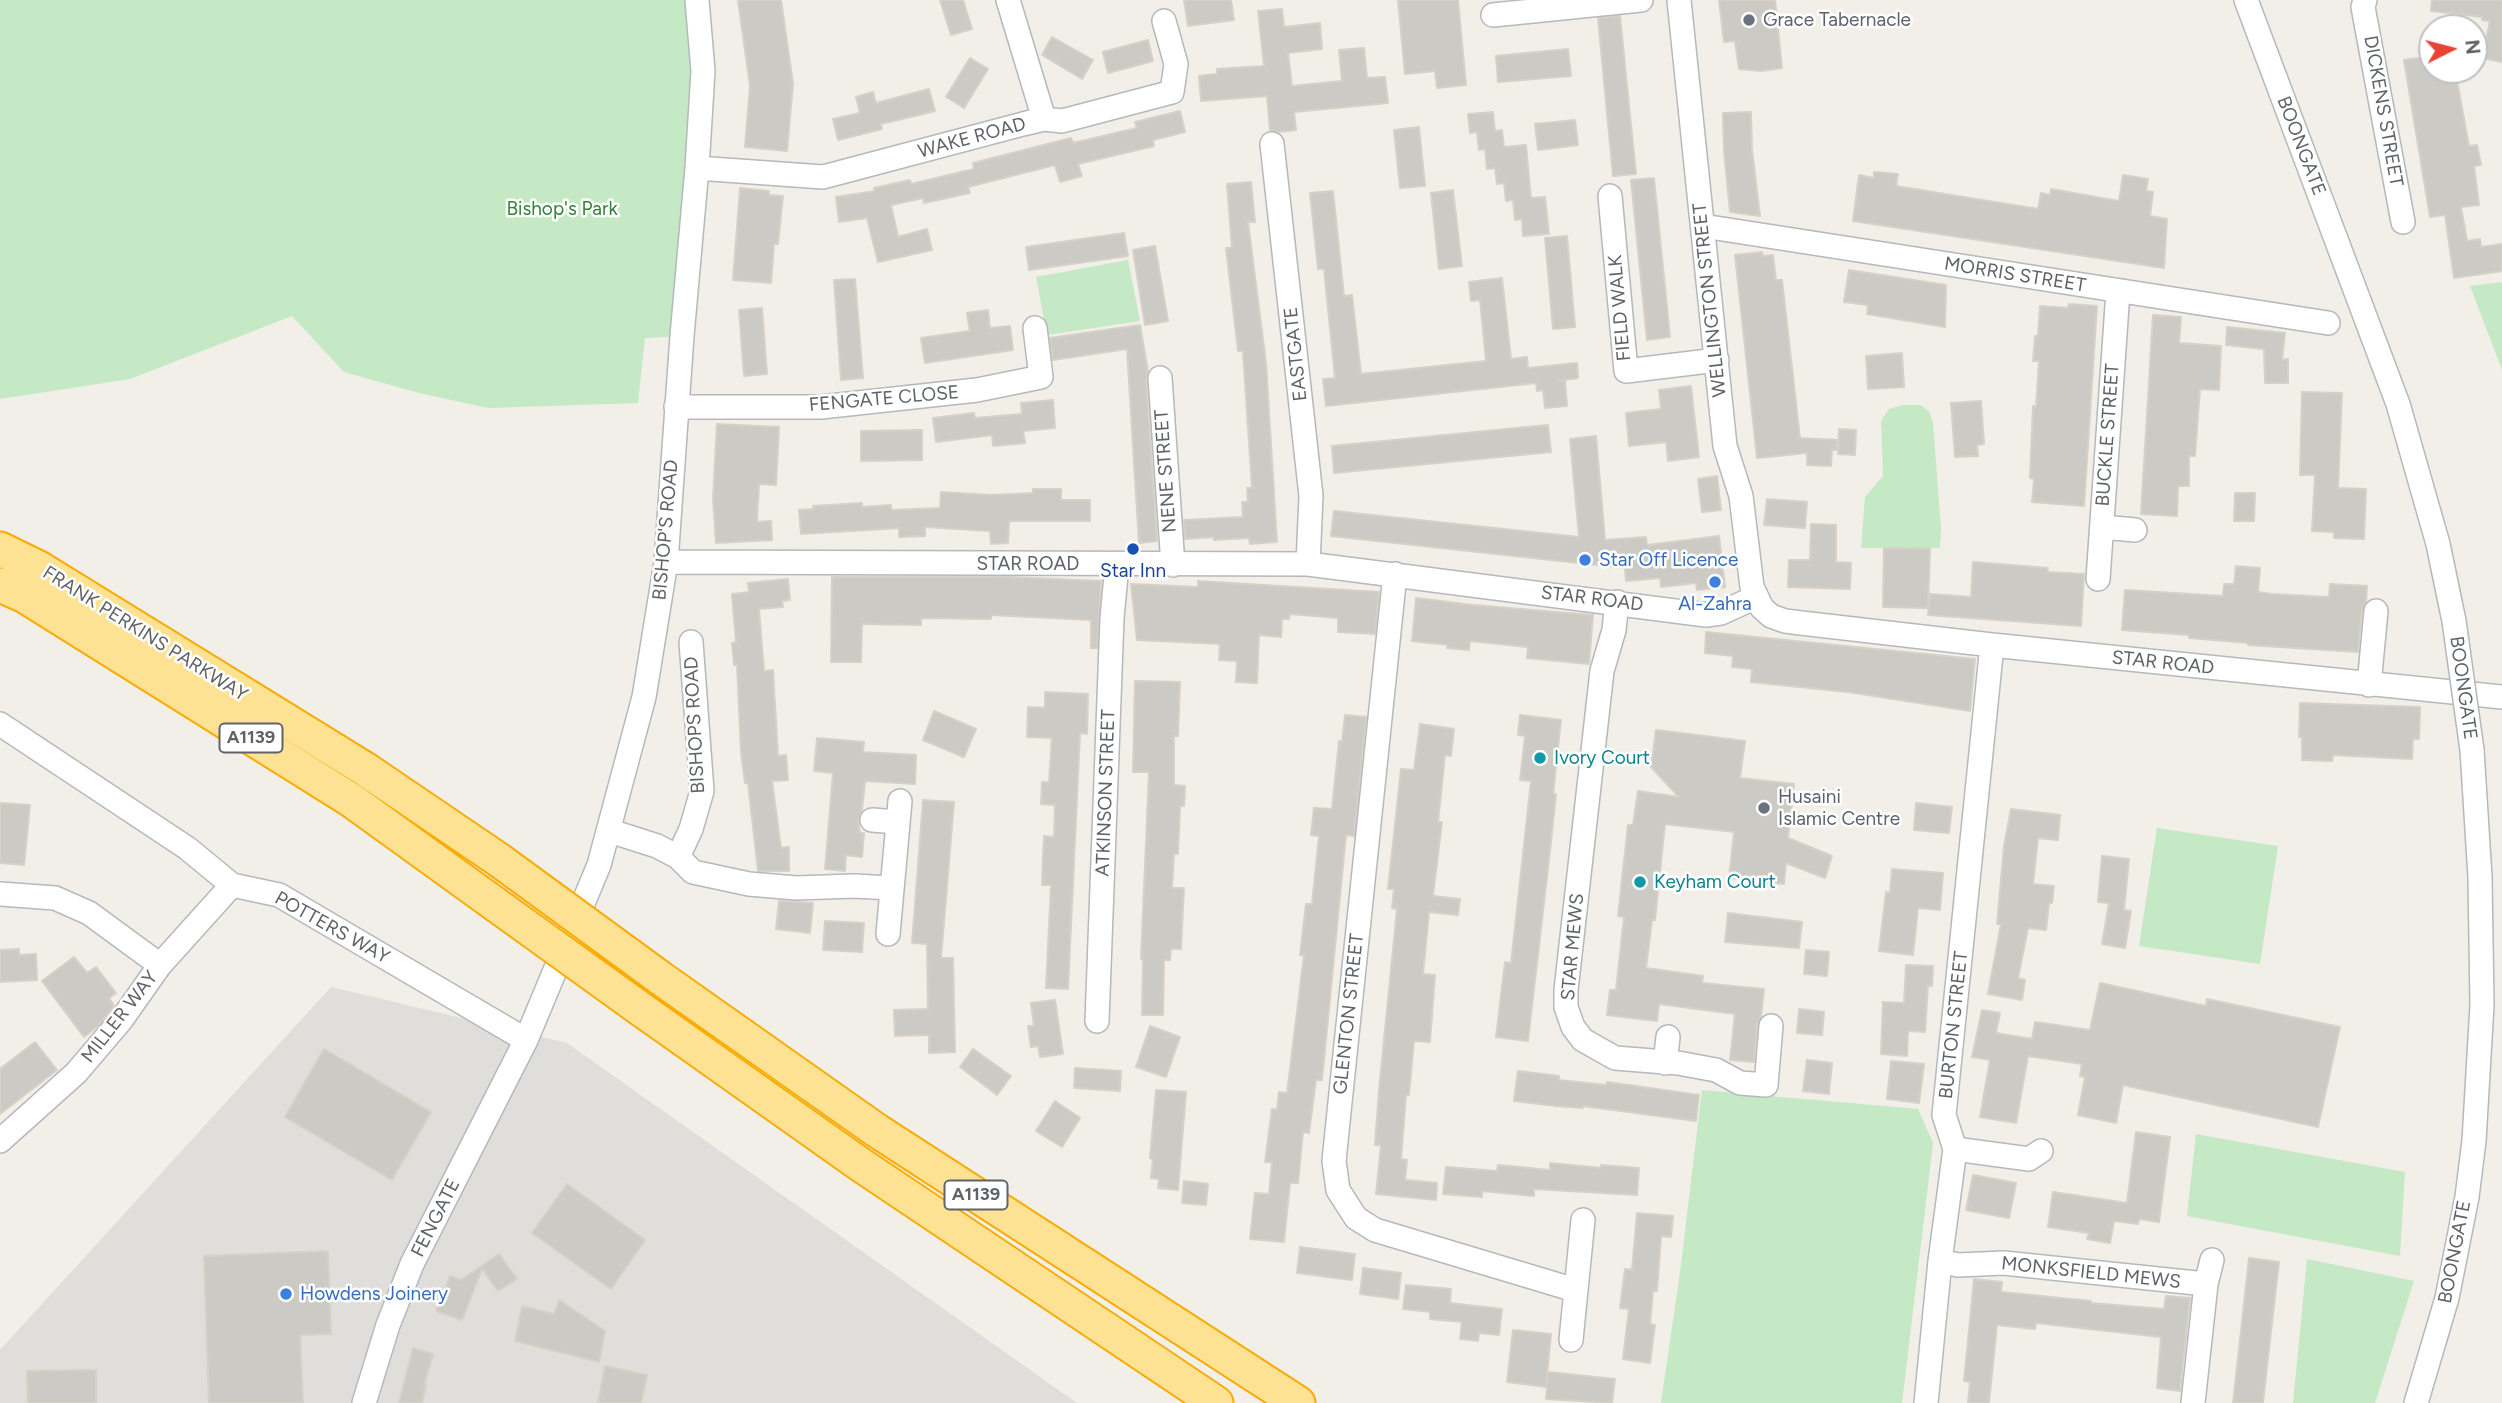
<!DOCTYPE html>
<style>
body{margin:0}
#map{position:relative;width:2502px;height:1403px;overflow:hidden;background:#f1efe8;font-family:Figtree,sans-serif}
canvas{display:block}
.north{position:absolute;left:2418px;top:14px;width:70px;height:70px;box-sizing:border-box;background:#fff;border:2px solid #bfc1c3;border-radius:50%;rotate:84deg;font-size:19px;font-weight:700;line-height:28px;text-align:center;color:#5f6368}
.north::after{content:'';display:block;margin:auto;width:24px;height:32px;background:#ea4335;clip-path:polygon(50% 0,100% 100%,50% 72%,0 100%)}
</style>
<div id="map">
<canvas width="2502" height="1403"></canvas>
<div class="north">N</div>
</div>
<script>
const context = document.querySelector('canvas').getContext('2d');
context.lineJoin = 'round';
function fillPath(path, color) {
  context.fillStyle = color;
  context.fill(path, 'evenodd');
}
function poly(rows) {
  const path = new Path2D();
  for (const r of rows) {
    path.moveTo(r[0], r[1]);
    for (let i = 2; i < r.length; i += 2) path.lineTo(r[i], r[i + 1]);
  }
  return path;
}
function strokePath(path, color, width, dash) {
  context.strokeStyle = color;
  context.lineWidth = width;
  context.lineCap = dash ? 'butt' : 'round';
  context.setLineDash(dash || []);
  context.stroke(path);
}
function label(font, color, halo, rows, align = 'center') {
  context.font = font + ' Figtree,sans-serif';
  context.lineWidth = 5;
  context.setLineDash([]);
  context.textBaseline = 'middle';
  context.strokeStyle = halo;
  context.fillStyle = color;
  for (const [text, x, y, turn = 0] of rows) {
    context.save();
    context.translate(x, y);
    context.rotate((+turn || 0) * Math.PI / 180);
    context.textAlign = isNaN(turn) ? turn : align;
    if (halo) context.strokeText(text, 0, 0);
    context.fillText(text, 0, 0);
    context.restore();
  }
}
const industrial = poly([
 [331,987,567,1043,1077,1403,0,1403,0,1350]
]);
const green = poly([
 [0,0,697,0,682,336,645,338,638,403,488,408,419,393,344,372,292,316,130,379,0,399],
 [1128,260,1140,321,1047,335,1036,277],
 [2502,282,2502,370,2470,286],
 [1903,405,1920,405,1929,411,1933,423,1941,529,1940,548,1861,548,1865,497,1883,476,1881,421,1889,409],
 [2157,828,2278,846,2260,964,2139,946],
 [1702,1090,1918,1109,1933,1143,1902,1403,1661,1403,1681,1265],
 [2196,1134,2405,1172,2400,1256,2187,1216],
 [2307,1259,2414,1281,2375,1403,2293,1403]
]);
const building = poly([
 [738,0,781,0,793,84,787,151,745,147,750,86,738,0],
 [940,0,963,0,972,29,951,35,940,0],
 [1184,0,1231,0,1234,20,1188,26,1184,0],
 [1398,0,1458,0,1466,85,1437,88,1435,71,1405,74,1398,0],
 [1719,0,1775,0,1782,68,1761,71,1739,69,1735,41,1724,42,1719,0],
 [2432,0,2502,0,2502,62,2482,58,2490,21,2482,20,2482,17,2431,11,2432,0],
 [1282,9,1284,27,1320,23,1322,49,1288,53,1292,86,1342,81,1339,50,1364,48,1367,78,1385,77,1388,103,1294,112,1296,130,1278,132,1270,130,1267,96,1201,101,1199,76,1217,74,1217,69,1264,66,1258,11,1282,9],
 [1620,16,1636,174,1613,176,1598,18,1620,16],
 [1052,37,1093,60,1082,79,1042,55,1052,37],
 [1148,40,1153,61,1108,73,1103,52,1148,40],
 [1568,49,1571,76,1498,82,1496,56,1568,49],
 [2431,56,2432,70,2455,70,2469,146,2477,145,2481,165,2474,166,2479,205,2461,207,2467,241,2480,239,2481,247,2502,244,2502,271,2454,278,2445,215,2430,217,2404,60,2431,56],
 [970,58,988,69,964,108,946,97,970,58],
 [929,89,935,111,881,124,882,129,838,140,833,119,860,113,856,97,873,92,876,103,929,89],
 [1180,111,1185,132,1153,140,1154,146,1078,164,1082,176,1060,182,1055,165,968,187,970,193,924,203,923,198,891,205,898,237,927,229,932,250,878,262,867,218,839,222,836,197,875,191,874,188,910,180,911,184,974,169,973,163,1071,138,1073,143,1137,128,1135,122,1180,111],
 [1493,112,1495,131,1502,130,1504,147,1526,145,1531,198,1545,197,1549,234,1523,236,1522,219,1515,220,1513,200,1506,201,1504,183,1497,184,1495,168,1487,169,1485,149,1479,150,1477,132,1470,133,1468,114,1493,112],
 [1751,112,1752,150,1760,216,1730,212,1724,151,1723,113,1751,112],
 [1575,120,1578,145,1538,150,1535,124,1575,120],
 [1419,127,1425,186,1400,188,1394,130,1419,127],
 [1874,172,1898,174,1896,186,2038,209,2041,193,2050,195,2051,189,2119,201,2123,175,2148,179,2146,191,2153,192,2150,216,2167,219,2164,268,1853,221,1859,175,1874,178,1874,172],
 [1654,178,1670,337,1647,340,1631,180,1654,178],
 [1251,182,1255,222,1248,222,1266,363,1277,542,1250,544,1249,538,1214,540,1214,537,1185,539,1184,520,1243,517,1242,502,1248,502,1247,488,1252,488,1243,351,1238,351,1226,248,1232,248,1227,184,1251,182],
 [740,188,769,191,769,195,783,196,778,244,774,244,771,283,733,280,740,188],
 [1453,190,1462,266,1439,269,1431,193,1453,190],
 [1333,191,1344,296,1352,295,1361,374,1486,361,1480,300,1471,301,1469,282,1502,278,1511,359,1527,357,1528,368,1577,363,1578,378,1557,381,1565,380,1567,406,1545,408,1543,390,1537,391,1536,383,1326,406,1323,379,1335,378,1324,269,1318,269,1310,193,1333,191],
 [1124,233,1128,256,1029,270,1026,247,1124,233],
 [1567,236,1575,327,1553,329,1545,238,1567,236],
 [1155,246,1168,321,1145,325,1133,250,1155,246],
 [1762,252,1763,256,1773,255,1776,280,1782,280,1800,438,1837,440,1837,450,1832,450,1831,466,1807,465,1807,453,1757,458,1735,255,1762,252],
 [1849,270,1946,285,1945,327,1867,314,1868,305,1844,302,1849,270],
 [855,279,863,378,841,380,834,280,855,279],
 [2069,304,2097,306,2084,506,2032,502,2034,479,2030,478,2033,406,2036,407,2039,361,2033,361,2035,336,2038,336,2040,306,2068,308,2069,304],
 [762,308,767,374,744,376,739,310,762,308],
 [988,310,990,328,1010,326,1013,350,925,363,921,338,970,331,967,313,988,310],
 [2153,315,2181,317,2179,343,2221,346,2219,390,2200,389,2195,456,2189,456,2189,486,2178,486,2177,516,2141,514,2153,315],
 [1140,325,1148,372,1146,379,1157,541,1139,543,1127,349,1053,360,1050,338,1140,325],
 [2227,327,2285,333,2282,360,2288,359,2288,383,2265,383,2264,349,2226,345,2227,327],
 [1902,353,1904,387,1868,389,1866,356,1902,353],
 [1691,386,1699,457,1668,461,1666,442,1629,446,1626,413,1661,409,1659,390,1691,386],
 [2302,392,2342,393,2338,488,2366,489,2364,539,2334,538,2334,532,2312,531,2315,475,2300,475,2302,392],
 [1053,400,1055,428,1023,431,1025,443,993,446,992,435,936,442,933,418,974,413,975,418,1022,414,1021,403,1053,400],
 [1981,401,1984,444,1977,445,1978,456,1955,457,1951,403,1981,401],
 [717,424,779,427,776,485,759,484,757,522,771,521,772,540,716,543,713,498,717,424],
 [1548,425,1551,452,1334,473,1332,446,1548,425],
 [1839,429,1856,430,1855,455,1838,454,1839,429],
 [922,430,922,460,861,461,861,431,922,430],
 [1596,436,1605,540,1646,537,1647,545,1719,536,1725,587,1697,590,1696,583,1661,587,1660,578,1626,581,1625,568,1331,536,1334,511,1579,537,1570,439,1596,436],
 [1717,476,1721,510,1702,512,1698,479,1717,476],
 [1033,489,1061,489,1061,500,1090,500,1090,521,1009,521,1008,543,991,544,990,531,925,527,925,536,899,537,899,528,801,534,799,510,814,509,813,506,862,503,862,507,891,505,891,510,940,508,941,492,990,495,1033,493,1033,489],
 [2235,493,2255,493,2254,521,2234,521,2235,493],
 [1767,499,1807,502,1805,528,1764,525,1767,499],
 [1811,524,1836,525,1836,562,1851,563,1850,589,1788,587,1789,560,1810,560,1811,524],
 [1884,548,1930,549,1928,608,1883,607,1884,548],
 [1973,562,2048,568,2047,572,2084,574,2081,626,1928,615,1930,594,1971,597,1973,562],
 [2236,566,2260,568,2258,592,2272,594,2329,597,2330,584,2367,586,2366,601,2362,610,2358,652,2248,645,2249,643,2189,638,2189,635,2122,630,2125,590,2223,596,2224,584,2234,584,2236,566],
 [832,577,1009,577,1101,581,1097,648,1091,648,1091,620,991,615,991,619,921,618,921,625,862,624,861,662,831,662,832,577],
 [788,579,790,600,782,601,783,607,759,609,764,671,773,670,778,756,786,755,788,780,772,781,781,848,789,847,789,871,758,871,748,783,745,783,741,752,737,665,734,665,732,643,736,642,732,594,749,592,748,583,788,579],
 [1198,581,1379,592,1375,634,1338,632,1338,618,1290,614,1289,619,1282,619,1281,637,1259,635,1257,683,1236,682,1237,661,1219,660,1220,644,1137,640,1131,584,1198,587,1198,581],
 [1416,598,1473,605,1593,615,1589,664,1527,658,1528,647,1470,641,1469,650,1447,648,1448,645,1412,641,1416,598],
 [1706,632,1975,659,1970,711,1848,692,1751,682,1752,669,1732,667,1733,656,1705,653,1706,632],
 [1135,681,1180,682,1178,736,1174,736,1174,785,1185,786,1184,806,1180,806,1178,854,1174,854,1172,888,1184,888,1181,949,1171,949,1170,960,1164,960,1163,1015,1142,1015,1143,959,1141,959,1149,772,1133,772,1135,681],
 [1045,692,1088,694,1087,734,1080,733,1068,989,1046,988,1051,885,1042,885,1043,857,1044,836,1054,837,1055,805,1041,804,1042,782,1049,782,1052,738,1027,737,1028,707,1045,708,1045,692],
 [2300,703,2420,707,2419,739,2413,739,2412,759,2333,755,2332,761,2302,760,2302,737,2299,737,2300,703],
 [934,711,976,729,964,757,923,740,934,711],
 [1345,715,1366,717,1354,836,1346,835,1322,1080,1316,1080,1309,1133,1303,1132,1298,1183,1290,1183,1284,1242,1250,1239,1255,1193,1269,1194,1272,1162,1265,1162,1272,1109,1277,1110,1279,1092,1287,1093,1304,955,1300,955,1306,904,1312,904,1319,836,1311,835,1314,808,1332,809,1339,741,1342,742,1345,715],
 [1520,715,1561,720,1553,794,1556,794,1550,851,1528,1041,1496,1037,1505,962,1511,963,1531,781,1520,780,1525,736,1518,735,1520,715],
 [1420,724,1454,729,1451,756,1445,755,1438,822,1442,822,1433,896,1460,899,1458,915,1429,912,1423,974,1435,975,1430,1042,1414,1041,1409,1095,1406,1095,1401,1159,1407,1160,1405,1180,1437,1183,1436,1200,1376,1194,1381,1145,1375,1145,1379,1090,1397,909,1392,908,1394,889,1388,889,1401,769,1414,770,1420,724],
 [1656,730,1745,741,1740,778,1794,784,1788,838,1832,856,1825,878,1786,863,1784,884,1729,878,1734,832,1665,824,1655,920,1652,920,1646,968,1703,976,1702,983,1764,989,1761,1016,1757,1025,1754,1062,1730,1060,1735,1014,1659,1004,1657,1021,1607,1015,1610,990,1616,990,1624,917,1618,916,1623,870,1628,825,1633,825,1638,791,1679,797,1651,767,1656,730],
 [817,738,864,742,863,752,916,755,915,784,865,781,862,810,858,820,860,833,864,833,862,857,846,855,845,871,825,869,833,773,814,771,817,738],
 [923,800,954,802,941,958,953,958,955,1052,929,1053,929,1035,895,1036,894,1010,928,1009,927,944,912,943,923,800],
 [0,803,30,805,24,865,0,863,0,803],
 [1916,803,1952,807,1949,833,1914,830,1916,803],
 [2011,809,2060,815,2058,840,2038,838,2033,884,2054,886,2052,903,2049,903,2046,930,2028,928,2018,978,2025,980,2022,1000,1988,994,2001,924,1997,924,2004,846,2011,809],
 [2102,856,2129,859,2124,910,2131,911,2125,948,2102,944,2109,903,2098,902,2102,856],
 [1892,869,1943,873,1940,910,1918,908,1913,955,1879,951,1886,892,1890,893,1892,869],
 [779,901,813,903,810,933,776,929,779,901],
 [1728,913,1802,922,1799,948,1725,942,1728,913],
 [825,921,864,923,862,952,823,950,825,921],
 [19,949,19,955,36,954,37,980,0,982,0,950,19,949],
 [1806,950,1829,952,1827,976,1804,974,1806,950],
 [74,957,87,973,96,967,116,993,109,998,114,1006,111,1010,98,1026,84,1037,42,981,74,957],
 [1906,965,1933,966,1932,986,1928,985,1925,1032,1908,1031,1907,1056,1881,1054,1883,1002,1904,1003,1906,965],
 [2100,983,2206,1006,2207,999,2340,1027,2318,1127,2123,1085,2116,1123,2078,1115,2085,1077,2080,1076,2082,1064,2028,1056,2016,1123,1980,1117,1990,1060,1972,1057,1982,1010,2000,1013,1996,1033,2032,1039,2035,1022,2090,1030,2100,983],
 [1055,1000,1063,1054,1040,1057,1038,1046,1031,1047,1028,1026,1034,1026,1031,1003,1055,1000],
 [1799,1009,1824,1012,1822,1035,1797,1033,1799,1009],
 [1150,1026,1180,1037,1166,1077,1136,1067,1150,1026],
 [35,1042,57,1070,0,1114,0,1069,35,1042],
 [324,1049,431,1112,392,1180,285,1117,324,1049],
 [973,1049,1011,1076,997,1095,960,1067,973,1049],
 [1807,1060,1832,1063,1829,1094,1803,1091,1807,1060],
 [1891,1061,1924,1064,1919,1103,1887,1099,1891,1061],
 [1075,1068,1121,1071,1120,1091,1074,1088,1075,1068],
 [1518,1071,1559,1076,1559,1080,1606,1085,1607,1082,1699,1095,1696,1121,1583,1106,1583,1108,1556,1106,1514,1101,1518,1071],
 [1156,1090,1186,1092,1178,1190,1158,1188,1159,1179,1151,1178,1153,1159,1150,1158,1156,1090],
 [1055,1101,1080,1118,1062,1147,1036,1131,1055,1101],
 [2136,1132,2170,1137,2159,1222,2139,1219,2138,1224,2114,1221,2110,1243,2087,1239,2089,1233,2048,1227,2053,1192,2127,1203,2136,1132],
 [1550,1163,1601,1168,1601,1165,1639,1168,1637,1195,1534,1189,1534,1196,1482,1191,1482,1197,1443,1194,1446,1167,1497,1171,1498,1165,1550,1170,1550,1163],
 [1973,1175,2016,1183,2009,1218,1966,1210,1973,1175],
 [1184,1181,1208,1184,1206,1205,1182,1203,1184,1181],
 [567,1184,645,1240,611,1289,532,1233,567,1184],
 [1637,1213,1673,1216,1671,1237,1661,1236,1657,1291,1653,1291,1650,1324,1655,1325,1650,1363,1623,1359,1629,1309,1620,1308,1625,1269,1632,1270,1637,1213],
 [1300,1247,1355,1254,1352,1280,1297,1273,1300,1247],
 [328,1251,331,1334,300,1335,303,1403,209,1403,204,1256,328,1251],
 [499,1254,517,1279,498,1291,482,1269,462,1320,436,1311,450,1276,461,1280,499,1254],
 [2249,1258,2279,1262,2273,1314,2263,1403,2233,1403,2249,1258],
 [1363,1268,1401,1273,1398,1299,1360,1294,1363,1268],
 [1974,1279,2002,1282,2001,1292,2091,1301,2091,1303,2164,1309,2166,1296,2190,1298,2180,1391,2157,1388,2161,1337,2036,1323,2035,1329,1997,1325,1989,1403,1968,1403,1970,1382,1964,1381,1974,1279],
 [1406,1285,1451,1289,1450,1303,1502,1309,1499,1335,1479,1333,1478,1341,1460,1339,1462,1322,1430,1319,1430,1312,1403,1309,1406,1285],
 [559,1300,605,1331,599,1362,515,1341,522,1306,554,1314,559,1300],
 [1513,1330,1551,1334,1546,1387,1507,1382,1513,1330],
 [413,1348,433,1354,424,1385,426,1385,422,1403,399,1403,413,1348],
 [605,1366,647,1375,641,1403,598,1403,605,1366],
 [96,1370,96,1403,28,1403,27,1371,96,1370],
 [1548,1372,1615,1379,1612,1403,1546,1399,1548,1372]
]);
const minor = poly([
 [1008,0,1044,119],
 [1679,0,1725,446,1741,496,1752,587,1762,608,1771,616,1785,621,1801,623,1992,645,2502,697],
 [2246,0,2398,404,2438,544,2454,621],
 [2365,0,2363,7,2403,222],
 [1493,15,1641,0],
 [1272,144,1311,496,1308,564],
 [697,168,823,177,1023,124,1044,119,1062,121,1172,92,1176,64,1164,21],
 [1610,196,1626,371,1717,360],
 [1703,226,2328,323],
 [1160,378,1173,565],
 [676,407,821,407,977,390,1041,377,1035,328],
 [2102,527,2135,530],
 [666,562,1308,564,1706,615,1721,613,1756,597],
 [1395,574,1339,1112,1334,1161,1338,1190,1356,1218,1375,1230,1575,1290],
 [2098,579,2118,291],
 [1617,602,1614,630,1602,671,1566,990,1566,1007,1573,1027,1583,1040,1615,1058,1678,1063,1716,1070,1740,1083,1766,1085,1771,1026],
 [2369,685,2376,611],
 [0,724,187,848,232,885,279,895,526,1040],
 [872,820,898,822],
 [610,831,657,846,678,857,691,829,702,791,691,642],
 [678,857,693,872,749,884,796,888,854,886,892,888],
 [0,894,55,898,89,913,160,965],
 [888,934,900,801],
 [1097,1021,1112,618,1117,565],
 [1665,1063,1668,1037],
 [0,1141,76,1073,122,1019,160,965,232,885],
 [1955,1149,2029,1159,2041,1151],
 [1940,1261,1958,1265,2004,1263,2206,1284,2193,1403],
 [2206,1284,2212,1260],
 [1571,1340,1583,1220],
 [364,1403,388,1325,412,1264,526,1040,599,865,644,697,666,562,682,336,697,168,703,71,697,0],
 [1926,1403,1940,1261,1955,1149,1944,1115,1992,645],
 [2416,1403,2447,1298,2467,1197,2474,1141,2482,1005,2480,877,2472,750]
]);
const highway = poly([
 [0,549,39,568,365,769,499,860],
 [0,585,25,596,351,800,495,904],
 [659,977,876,1130,1298,1403],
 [642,1010,861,1165,1216,1403]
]);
const minorBridge = poly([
 [2454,621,2472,750]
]);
const highwayBridge = poly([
 [499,860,659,977],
 [495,904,642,1010]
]);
const markers = [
 [1749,20,7,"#6b7280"],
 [1133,549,7,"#1a4fb4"],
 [1585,560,7,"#3f7fe0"],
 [1715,582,7,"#3f7fe0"],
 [1540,758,7,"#0f9aa8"],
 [1764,808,7,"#6b7280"],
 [1640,882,7,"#0f9aa8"],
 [286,1294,7,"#3f7fe0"]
];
const shields = [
 [251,738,63],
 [976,1195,63]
];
const shieldNames = [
 ["A1139",251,738],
 ["A1139",976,1195]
];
const worshipNames = [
 ["Grace Tabernacle",1763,20],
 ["Husaini",1778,797],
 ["Islamic Centre",1778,819]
];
const streetNames = [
 ["DICKENS STREET",2383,111,80],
 ["WAKE ROAD",972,138,-15],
 ["BOONGATE",2301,146,69],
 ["MORRIS STREET",2015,275,9],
 ["WELLINGTON STREET",1710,300,-96],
 ["FIELD WALK",1620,308,-95],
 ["EASTGATE",1296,354,-96],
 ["FENGATE CLOSE",884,399,-5],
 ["BUCKLE STREET",2108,435,-86],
 ["NENE STREET",1166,471,-94],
 ["BISHOP'S ROAD",666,530,-85],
 ["STAR ROAD",1028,564],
 ["STAR ROAD",1592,599,7],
 ["FRANK PERKINS PARKWAY",145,634,32],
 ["STAR ROAD",2163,663,6],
 ["BOONGATE",2463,688,82],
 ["BISHOPS ROAD",695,725,-93],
 ["ATKINSON STREET",1106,793,-88],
 ["POTTERS WAY",332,928,29],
 ["STAR MEWS",1573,947,-85],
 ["GLENTON STREET",1349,1014,-84],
 ["MILLER WAY",120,1017,-52],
 ["BURTON STREET",1954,1025,-84],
 ["FENGATE",436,1218,-63],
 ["BOONGATE",2455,1252,-79],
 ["MONKSFIELD MEWS",2091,1273,6]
];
const parkNames = [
 ["Bishop's Park",562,209]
];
const shopNames = [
 ["Star Off Licence",1599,560],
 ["Al-Zahra",1715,604,"center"],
 ["Howdens Joinery",300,1294]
];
const transitNames = [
 ["Star Inn",1133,571]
];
const cultureNames = [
 ["Ivory Court",1554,758],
 ["Keyham Court",1654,882]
];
fillPath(industrial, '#e0deda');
fillPath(green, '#c5e8c5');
fillPath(building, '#cccac5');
strokePath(building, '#d6d1c6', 2);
strokePath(minor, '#b5b8bc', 26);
strokePath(highway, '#f9ab00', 37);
strokePath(minor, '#fff', 23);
strokePath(highway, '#fde293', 33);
strokePath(minorBridge, '#b5b8bc', 26, []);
strokePath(highwayBridge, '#f9ab00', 37, []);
strokePath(minorBridge, '#fff', 23);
strokePath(highwayBridge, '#fde293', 33);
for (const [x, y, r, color] of markers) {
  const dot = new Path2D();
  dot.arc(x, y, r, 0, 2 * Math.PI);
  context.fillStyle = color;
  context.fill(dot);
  strokePath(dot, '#fff', 2.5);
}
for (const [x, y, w] of shields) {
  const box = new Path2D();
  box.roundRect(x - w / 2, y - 14.5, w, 29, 5);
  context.fillStyle = '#fff';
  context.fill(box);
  strokePath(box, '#5f6368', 2);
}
label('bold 18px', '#5f6368', null, shieldNames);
label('19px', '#5b616d', '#fff', worshipNames, 'left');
label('19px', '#5f6368', '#fff', streetNames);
label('19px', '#348238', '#fff', parkNames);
label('19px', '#366cbe', '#fff', shopNames, 'left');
label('19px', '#164399', '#fff', transitNames);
label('19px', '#0d838f', '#fff', cultureNames, 'left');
</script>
